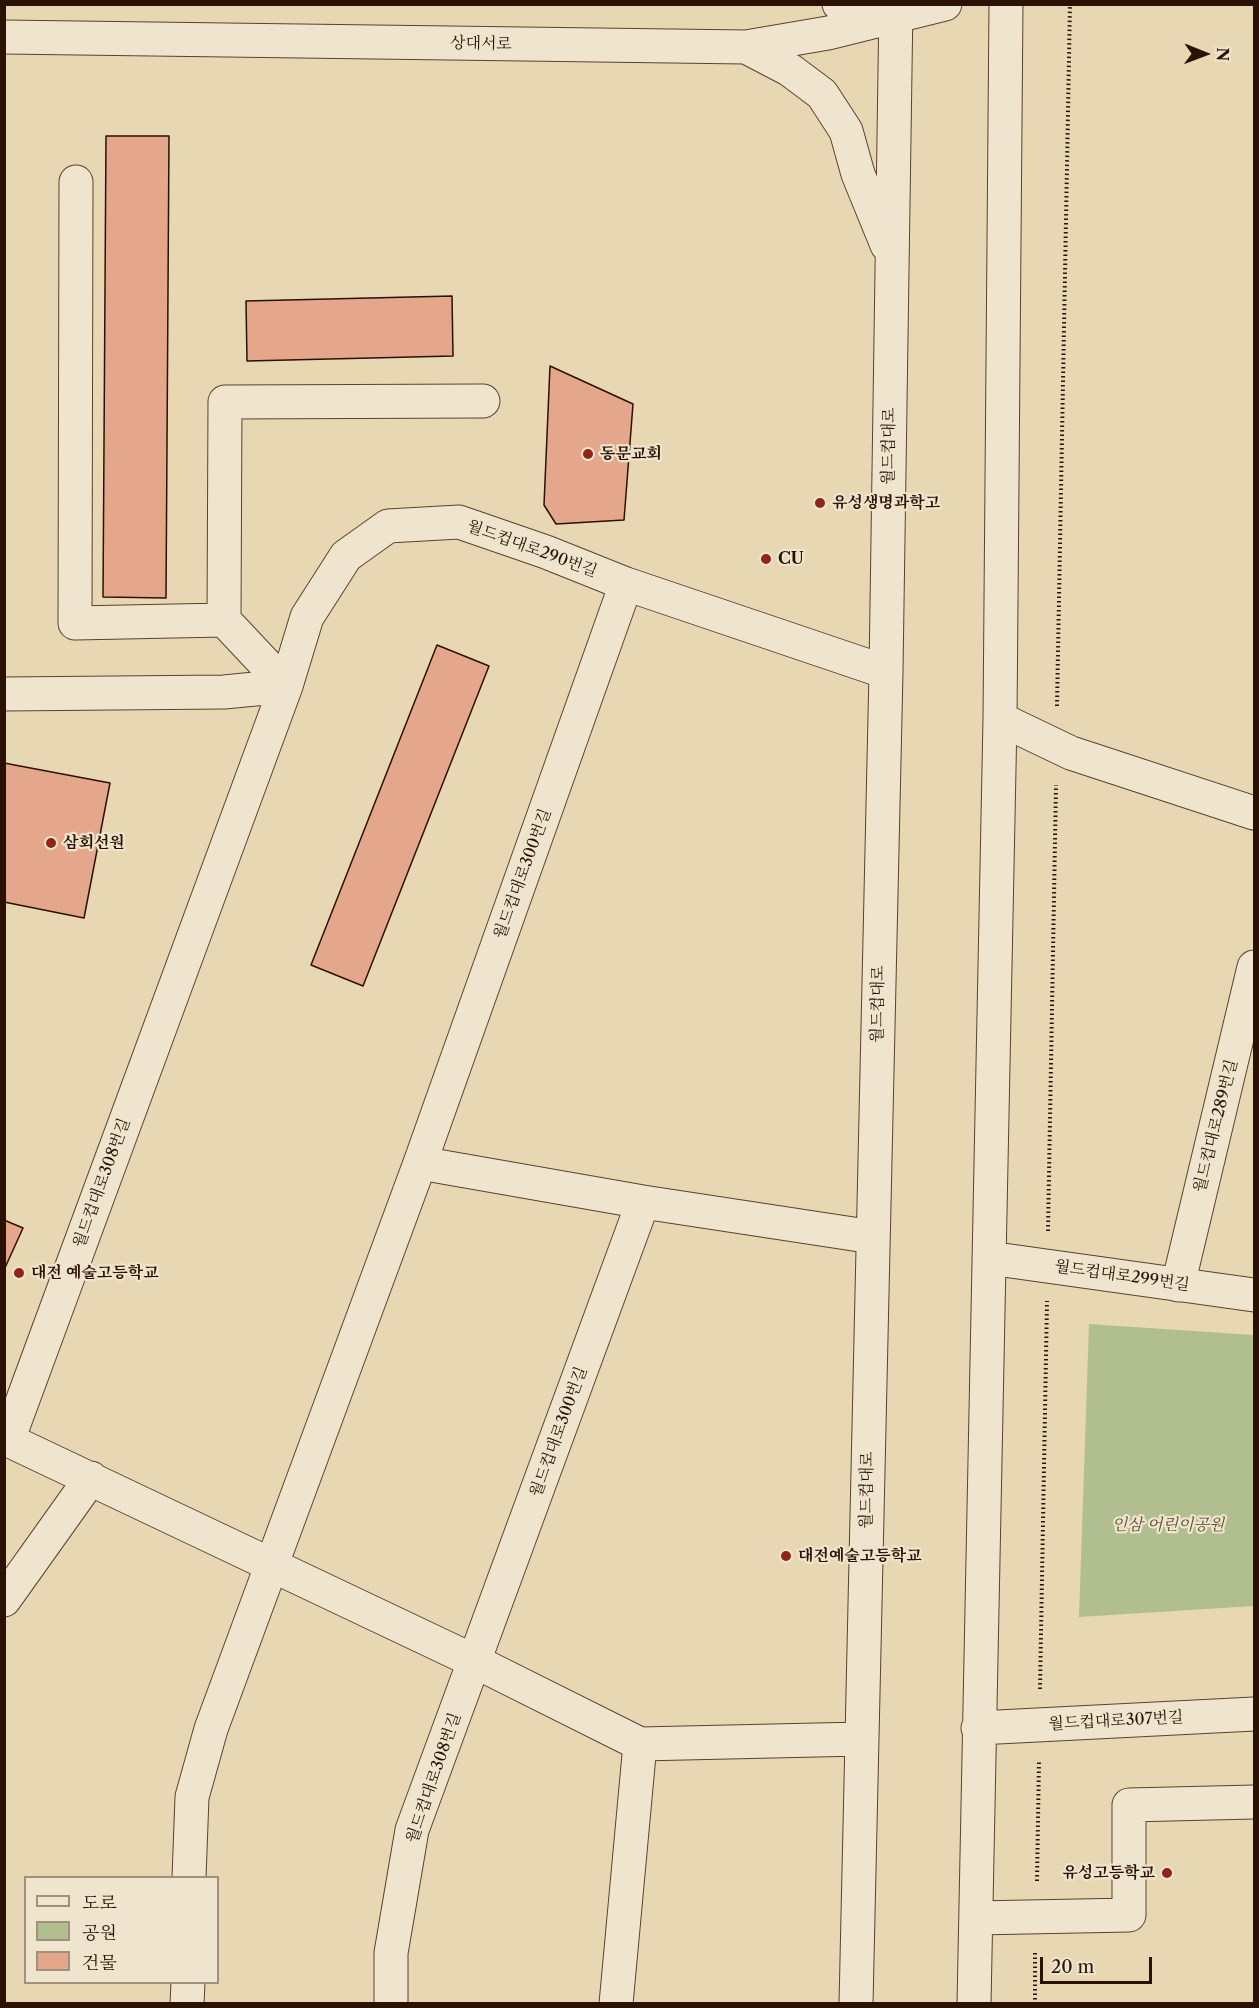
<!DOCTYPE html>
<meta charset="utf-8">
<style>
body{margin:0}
#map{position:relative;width:1259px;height:2008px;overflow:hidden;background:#e7d7b3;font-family:"Libre Caslon Text","Noto Serif KR",serif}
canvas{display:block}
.frame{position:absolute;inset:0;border:6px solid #2b1103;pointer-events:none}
.legend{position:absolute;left:24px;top:1876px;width:195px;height:108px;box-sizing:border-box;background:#efe5ce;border:2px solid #a1907d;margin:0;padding:8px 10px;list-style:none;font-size:18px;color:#2b1103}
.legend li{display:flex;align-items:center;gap:12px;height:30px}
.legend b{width:30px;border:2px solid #a1907d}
.north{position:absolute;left:1175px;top:24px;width:60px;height:60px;-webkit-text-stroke:4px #efe5ce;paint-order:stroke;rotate:91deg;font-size:16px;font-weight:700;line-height:24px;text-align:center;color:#2b1103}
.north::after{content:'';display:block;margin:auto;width:21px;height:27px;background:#2b1103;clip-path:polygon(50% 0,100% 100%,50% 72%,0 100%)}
.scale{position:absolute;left:1040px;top:1957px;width:112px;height:27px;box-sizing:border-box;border:3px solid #2b1103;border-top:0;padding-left:8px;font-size:18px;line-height:21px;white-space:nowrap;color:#2b1103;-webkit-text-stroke:4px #efe5ce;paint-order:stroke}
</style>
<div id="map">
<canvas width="1259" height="2008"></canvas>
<div class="frame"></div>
<ul class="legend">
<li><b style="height:8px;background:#efe5ce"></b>도로</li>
<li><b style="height:16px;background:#b1bf90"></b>공원</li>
<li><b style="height:16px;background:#e4a78b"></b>건물</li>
</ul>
<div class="north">N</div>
<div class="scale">20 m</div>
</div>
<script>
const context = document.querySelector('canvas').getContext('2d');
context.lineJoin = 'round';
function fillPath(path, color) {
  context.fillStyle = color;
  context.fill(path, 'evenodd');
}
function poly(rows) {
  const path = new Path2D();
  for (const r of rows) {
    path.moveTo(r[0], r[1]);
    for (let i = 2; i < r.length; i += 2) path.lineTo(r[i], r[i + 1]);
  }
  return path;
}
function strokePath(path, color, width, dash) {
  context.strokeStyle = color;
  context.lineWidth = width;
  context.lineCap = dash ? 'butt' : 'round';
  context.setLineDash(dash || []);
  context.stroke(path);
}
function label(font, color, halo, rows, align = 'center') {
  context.font = font + ' "Libre Caslon Text","Noto Serif KR",serif';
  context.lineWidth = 4.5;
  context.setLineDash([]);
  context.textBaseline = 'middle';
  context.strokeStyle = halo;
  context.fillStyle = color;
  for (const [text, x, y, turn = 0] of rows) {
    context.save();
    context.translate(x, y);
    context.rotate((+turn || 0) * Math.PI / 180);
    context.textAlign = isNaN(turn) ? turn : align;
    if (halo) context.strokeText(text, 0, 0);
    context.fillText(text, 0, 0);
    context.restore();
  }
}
const green = poly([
 [1089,1324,1254,1335,1254,1606,1079,1617]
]);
const building = poly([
 [106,136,169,136,166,598,103,597,106,136],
 [452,296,453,356,247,361,246,301,452,296],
 [550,366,633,404,624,520,556,524,544,505,550,366],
 [437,645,489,666,363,986,311,965,437,645],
 [4,763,110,783,84,918,4,902,4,763],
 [4,1220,23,1228,4,1270,4,1220]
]);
const path = poly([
 [1057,706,1070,4],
 [1048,1231,1056,785],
 [1040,1689,1047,1301],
 [1037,1881,1039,1760],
 [1035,2004,1035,1952]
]);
const minor = poly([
 [839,4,888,13],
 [4,37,746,47,828,33,945,4],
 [746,47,790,70,822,94,846,131,858,174,887,245],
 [76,182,75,623,224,620],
 [483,401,225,402,224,620,286,686,8,1440,476,1662,640,1744,861,1739],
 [4,694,224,692,286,686,307,617,346,556,388,526,459,522,546,552,626,584,886,672],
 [1000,719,1071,753,1254,813],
 [420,1163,643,1202,873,1237],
 [989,1258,1254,1295],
 [1178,1285,1254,967],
 [4,1600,91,1478],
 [978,1728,1254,1714],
 [189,1878,192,1797,211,1729,420,1163,626,584],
 [976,1918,1129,1915,1129,1805,1254,1802],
 [187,2004,188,1982],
 [391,2004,391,1953,412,1830,643,1202],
 [616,2004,640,1744],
 [856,2004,886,672,896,4],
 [974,2004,1000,719,1006,4]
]);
const markers = [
 [588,454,6,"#8f2418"],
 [820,503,6,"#8f2418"],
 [766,559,6,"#8f2418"],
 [51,843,6,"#8f2418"],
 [19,1273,6,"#8f2418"],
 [786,1556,6,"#8f2418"],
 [1167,1873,6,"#8f2418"]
];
const streetNames = [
 ["상대서로",481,44,1],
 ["월드컵대로",889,446,-89],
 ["월드컵대로290번길",532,549,20],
 ["월드컵대로300번길",523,874,-70],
 ["월드컵대로",878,1004,-89],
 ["월드컵대로289번길",1216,1126,-76],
 ["월드컵대로308번길",102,1183,-70],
 ["월드컵대로299번길",1122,1276,8],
 ["월드컵대로300번길",559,1432,-70],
 ["월드컵대로",867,1490,-89],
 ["월드컵대로307번길",1116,1721,-3],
 ["월드컵대로308번길",434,1778,-71]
];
const poiNames = [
 ["동문교회",600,454],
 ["유성생명과학고",832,503],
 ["CU",778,559],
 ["삼회선원",63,843],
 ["대전 예술고등학교",31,1273],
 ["대전예술고등학교",798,1556],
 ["유성고등학교",1155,1873,"right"]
];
const parkNames = [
 ["인삼 어린이공원",1168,1525]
];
fillPath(green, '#b1bf90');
fillPath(building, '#e4a78b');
strokePath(building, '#2b1103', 1.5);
strokePath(minor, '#5a422f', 35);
strokePath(path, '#2b1103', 4, [1.5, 3]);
strokePath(minor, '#efe5ce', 33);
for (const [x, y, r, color] of markers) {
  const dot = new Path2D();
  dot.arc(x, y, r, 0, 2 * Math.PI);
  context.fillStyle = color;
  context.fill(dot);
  strokePath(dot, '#efe5ce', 2);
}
label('16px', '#2b1103', '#efe5ce', streetNames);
label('bold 16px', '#2b1103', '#efe5ce', poiNames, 'left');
label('italic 16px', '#5a4e34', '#efe5ce', parkNames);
</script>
